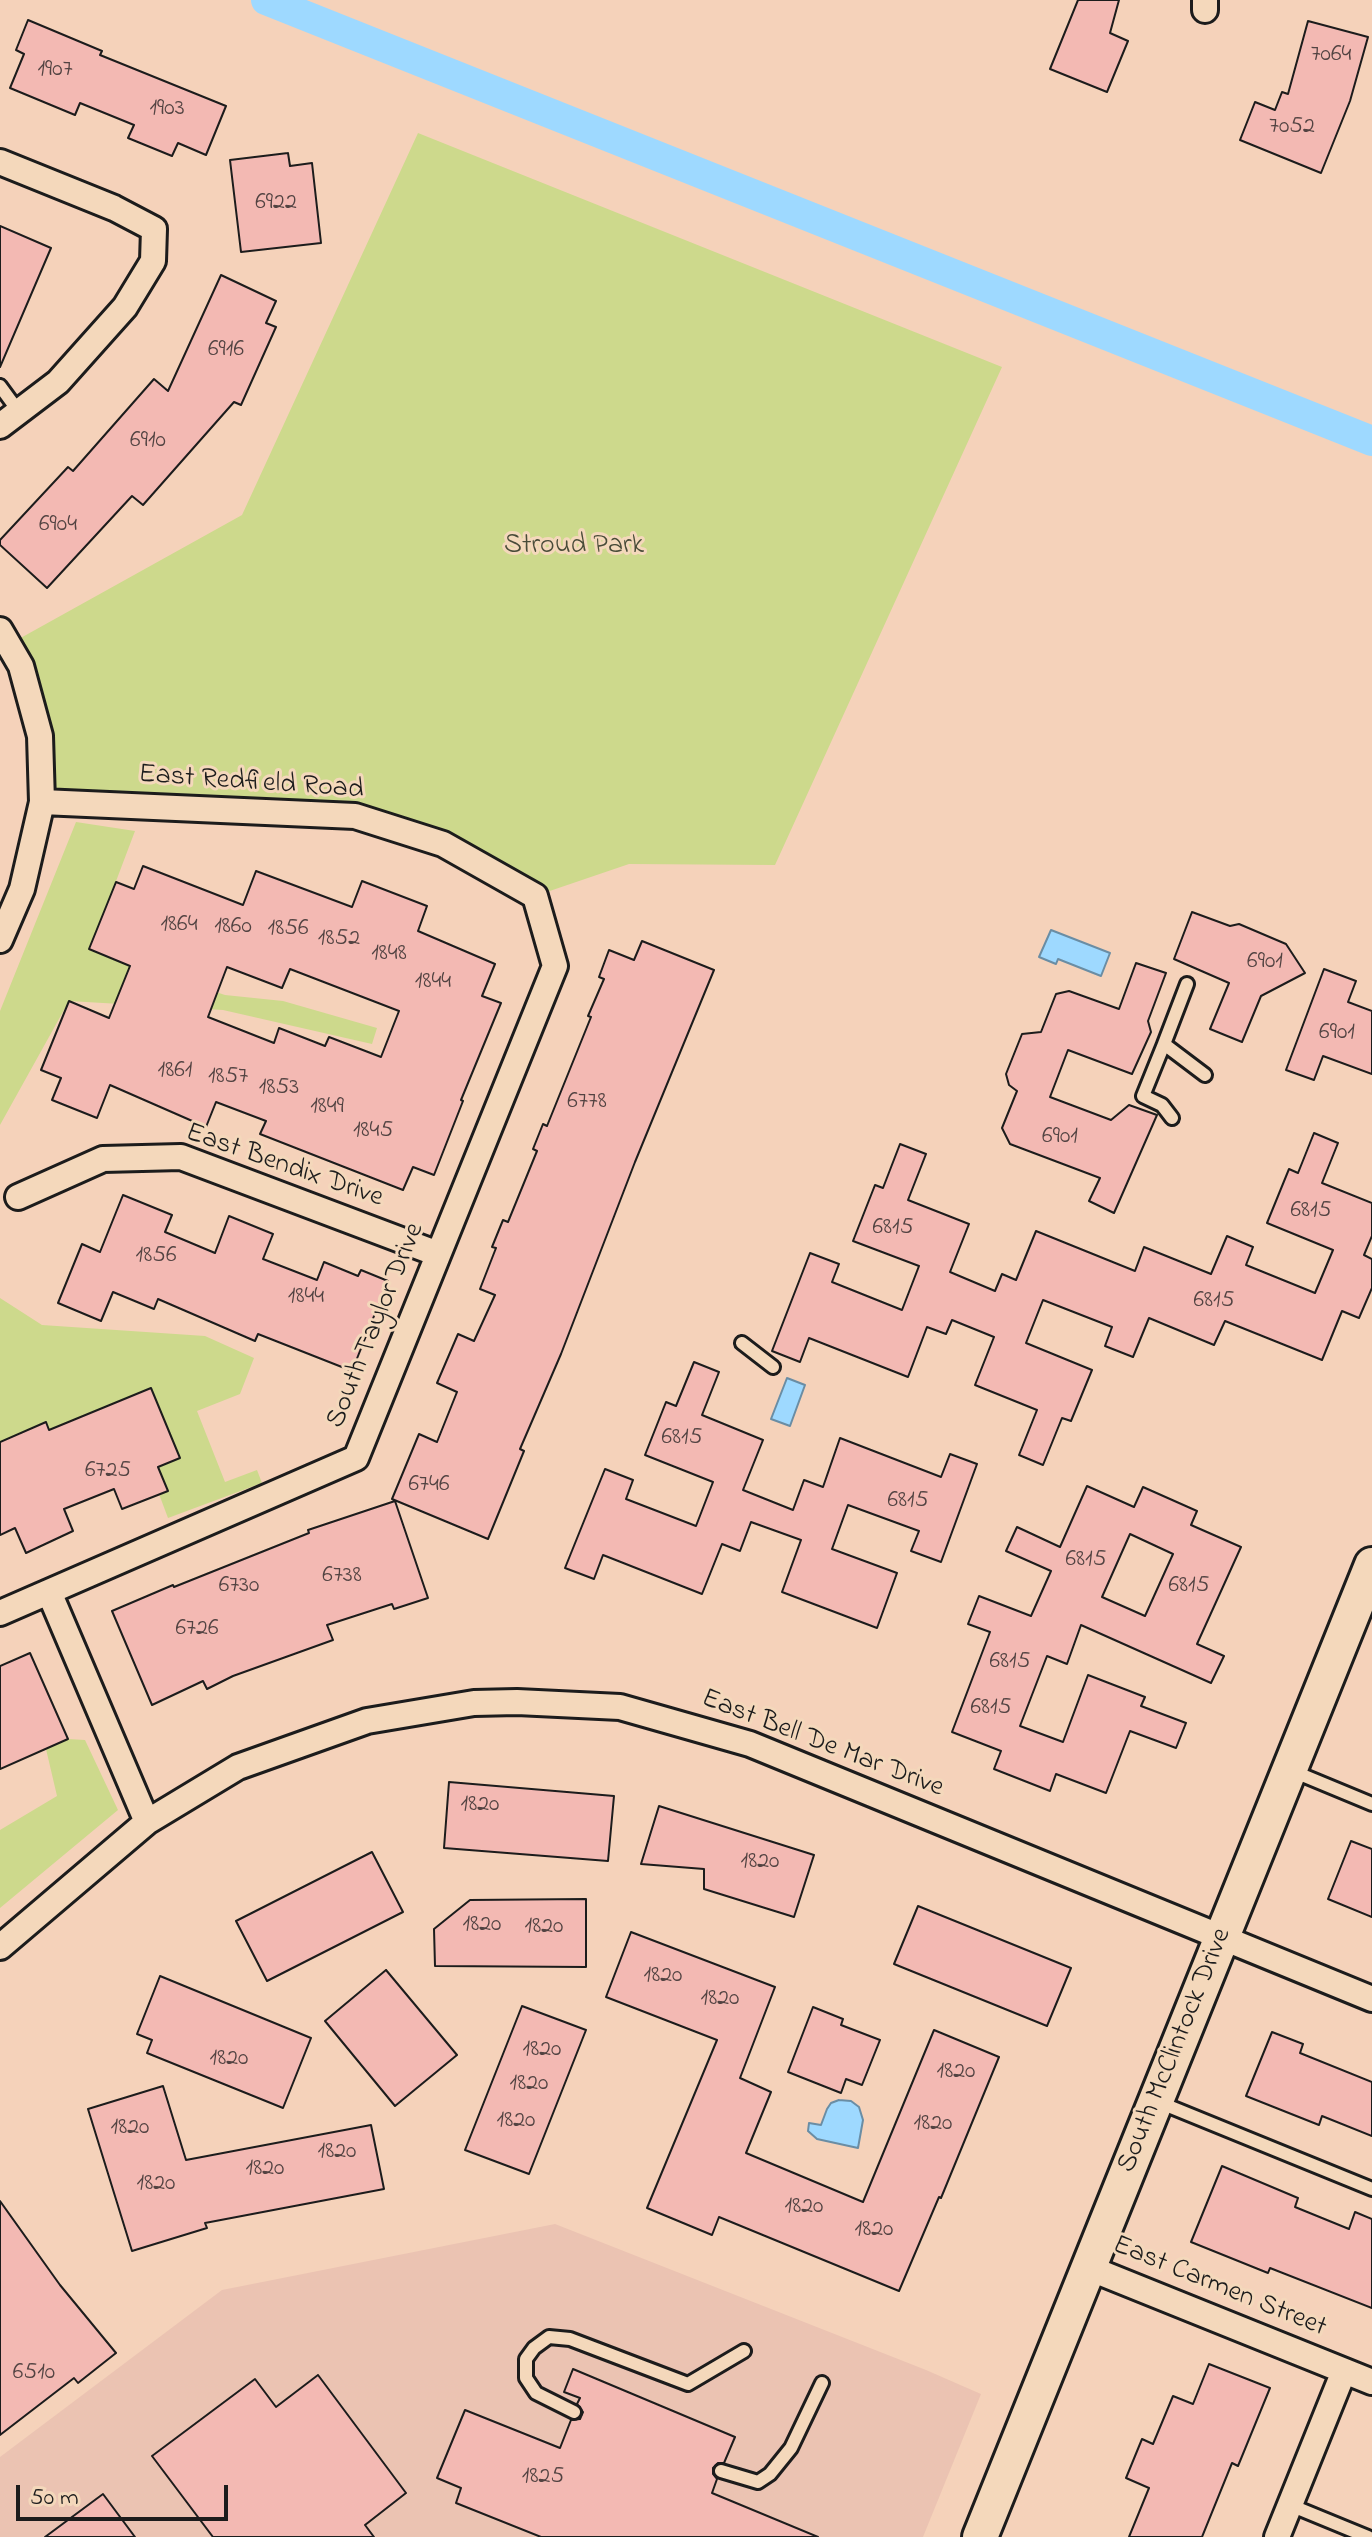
<!DOCTYPE html>
<style>
body{margin:0}
#map{position:relative;width:1372px;height:2537px;overflow:hidden;background:#f5d2ba;font-family:"Indie Flower",sans-serif}
canvas{display:block}
.scale{position:absolute;left:16px;top:2485px;width:212px;height:36px;box-sizing:border-box;border:4px solid #1c1c1c;border-top:0;padding-left:10px;font-size:24px;line-height:28px;white-space:nowrap;color:#1c1c1c;-webkit-text-stroke:6px #f4d8bb;paint-order:stroke}
</style>
<div id="map">
<canvas width="1372" height="2537"></canvas>
<div class="scale">50 m</div>
</div>
<script>
const context = document.querySelector('canvas').getContext('2d');
context.lineJoin = 'round';
function fillPath(path, color) {
  context.fillStyle = color;
  context.fill(path, 'evenodd');
}
function poly(rows) {
  const path = new Path2D();
  for (const r of rows) {
    path.moveTo(r[0], r[1]);
    for (let i = 2; i < r.length; i += 2) path.lineTo(r[i], r[i + 1]);
  }
  return path;
}
function strokePath(path, color, width, dash) {
  context.strokeStyle = color;
  context.lineWidth = width;
  context.lineCap = dash ? 'butt' : 'round';
  context.setLineDash(dash || []);
  context.stroke(path);
}
function label(font, color, halo, rows, align = 'center') {
  context.font = font + ' "Indie Flower",sans-serif';
  context.lineWidth = 6;
  context.setLineDash([]);
  context.textBaseline = 'middle';
  context.strokeStyle = halo;
  context.fillStyle = color;
  for (const [text, x, y, turn = 0] of rows) {
    context.save();
    context.translate(x, y);
    context.rotate((+turn || 0) * Math.PI / 180);
    context.textAlign = isNaN(turn) ? turn : align;
    if (halo) context.strokeText(text, 0, 0);
    context.fillText(text, 0, 0);
    context.restore();
  }
}
const built = poly([
 [555,2224,926,2370,981,2394,923,2537,0,2537,0,2457,222,2290]
]);
const green = poly([
 [418,133,1002,367,775,865,629,864,535,896,355,816,42,802,8,645,242,515],
 [76,822,135,831,90,950,225,995,283,1001,377,1028,372,1044,223,1010,69,1001,0,1125,0,1011],
 [0,1298,42,1325,205,1336,254,1358,240,1394,197,1411,225,1482,257,1470,262,1483,168,1518,159,1494,158,1467,180,1458,151,1388,0,1450],
 [68,1739,85,1740,118,1810,0,1908,0,1830,57,1796,46,1749]
]);
const water = poly([
 [1051,930,1110,953,1101,976,1058,959,1056,964,1039,957,1051,930],
 [787,1378,805,1385,790,1426,771,1419,787,1378],
 [839,2100,851,2101,859,2107,863,2120,858,2148,817,2139,808,2131,809,2123,821,2125,827,2109,831,2103,839,2100]
]);
const canal = poly([
 [266,0,1372,441]
]);
const building = poly([
 [1078,0,1119,0,1110,33,1128,41,1107,92,1050,69,1078,0],
 [28,20,102,51,100,55,226,106,206,155,178,143,172,156,128,138,134,125,80,103,75,115,10,88,24,54,16,50,28,20],
 [1308,21,1368,37,1350,101,1321,173,1240,140,1255,102,1275,110,1282,92,1288,94,1308,21],
 [288,153,290,166,312,163,321,243,241,252,230,160,288,153],
 [0,226,51,248,0,367,0,226],
 [221,275,276,301,266,323,276,327,241,405,234,402,143,505,132,496,47,588,0,545,0,540,68,467,73,471,154,379,168,391,221,275],
 [143,866,243,905,256,871,352,907,362,881,427,906,418,931,495,964,482,996,501,1003,461,1100,463,1101,434,1175,413,1167,403,1190,260,1134,266,1121,216,1102,206,1127,110,1085,97,1118,52,1100,61,1078,41,1070,69,1001,109,1018,130,966,89,949,116,882,134,889,143,866],
 [227,967,282,988,290,969,399,1011,381,1057,329,1037,325,1046,279,1028,274,1043,208,1017,227,967],
 [1192,912,1230,926,1239,924,1286,944,1305,973,1261,996,1242,1042,1210,1029,1229,983,1174,959,1192,912],
 [642,941,714,970,635,1162,561,1354,520,1449,524,1451,488,1539,392,1499,419,1434,437,1442,457,1392,437,1383,458,1334,474,1341,495,1295,480,1289,496,1248,492,1247,503,1220,508,1222,537,1151,533,1149,543,1124,547,1126,591,1017,588,1016,604,979,599,977,609,950,634,960,642,941],
 [1136,963,1166,973,1148,1021,1151,1032,1132,1074,1068,1050,1050,1097,1111,1120,1129,1105,1157,1115,1114,1213,1089,1201,1100,1178,1010,1144,1002,1128,1017,1091,1009,1085,1006,1074,1022,1034,1041,1032,1056,994,1069,991,1119,1009,1136,963],
 [1324,969,1356,981,1348,1002,1372,1011,1372,1074,1323,1056,1314,1080,1286,1070,1324,969],
 [1314,1133,1338,1143,1322,1183,1372,1203,1372,1236,1364,1255,1372,1259,1372,1288,1359,1318,1342,1311,1322,1360,1225,1321,1214,1345,1149,1318,1133,1357,1105,1346,1112,1327,1043,1300,1026,1343,1092,1370,1071,1421,1062,1418,1043,1465,1019,1455,1037,1410,975,1385,994,1337,952,1320,946,1334,927,1327,908,1377,809,1338,800,1362,772,1351,810,1253,839,1264,832,1282,902,1310,919,1266,853,1241,875,1185,883,1188,900,1144,926,1154,908,1200,969,1224,950,1272,995,1291,1002,1274,1016,1280,1036,1231,1135,1271,1144,1247,1211,1274,1227,1236,1253,1247,1246,1265,1315,1293,1333,1250,1267,1223,1289,1169,1298,1173,1314,1133],
 [123,1195,172,1215,165,1232,215,1253,229,1216,273,1234,263,1259,317,1280,324,1262,358,1276,361,1270,388,1281,352,1371,258,1334,255,1341,158,1299,154,1309,113,1292,101,1321,58,1303,82,1244,100,1252,123,1195],
 [694,1362,719,1372,702,1415,763,1440,743,1490,793,1510,804,1480,823,1487,840,1438,941,1477,950,1454,977,1464,941,1562,911,1551,919,1531,848,1505,832,1549,897,1573,877,1628,782,1592,801,1540,751,1522,740,1551,722,1544,702,1594,603,1555,594,1579,565,1568,605,1469,633,1480,626,1499,696,1526,713,1482,645,1455,666,1402,676,1406,694,1362],
 [151,1388,180,1458,158,1467,168,1491,122,1509,114,1489,64,1509,73,1531,26,1553,15,1528,0,1535,0,1442,46,1422,49,1430,151,1388],
 [1087,1486,1134,1507,1143,1487,1197,1511,1191,1525,1241,1547,1197,1644,1224,1656,1211,1683,1081,1625,1067,1664,1047,1656,1020,1726,1063,1742,1088,1675,1145,1697,1141,1706,1186,1723,1176,1748,1130,1731,1106,1793,1056,1774,1050,1791,994,1769,1001,1751,952,1732,990,1632,968,1624,979,1596,1031,1616,1051,1571,1006,1551,1017,1527,1060,1547,1087,1486],
 [1130,1534,1173,1554,1145,1616,1102,1597,1130,1534],
 [395,1501,428,1598,394,1609,392,1604,327,1625,333,1640,233,1676,207,1689,203,1681,152,1705,112,1611,173,1585,174,1587,309,1533,308,1530,395,1501],
 [30,1653,68,1739,0,1769,0,1666,30,1653],
 [449,1782,614,1796,608,1861,444,1848,449,1782],
 [659,1806,814,1855,794,1917,704,1889,704,1869,641,1864,659,1806],
 [1351,1841,1372,1849,1372,1917,1328,1899,1351,1841],
 [372,1852,403,1912,267,1981,236,1921,372,1852],
 [586,1899,586,1967,435,1966,434,1929,470,1900,586,1899],
 [918,1906,1071,1968,1047,2026,894,1964,918,1906],
 [631,1932,775,1987,740,2078,771,2092,746,2153,863,2202,934,2030,999,2057,941,2198,939,2197,899,2291,719,2217,712,2235,647,2208,717,2040,606,1997,631,1932],
 [386,1970,457,2055,395,2106,325,2021,386,1970],
 [160,1976,311,2038,283,2108,147,2053,152,2040,137,2034,160,1976],
 [522,2006,586,2030,529,2174,465,2150,522,2006],
 [813,2007,843,2019,841,2025,880,2040,862,2085,846,2079,841,2093,788,2072,813,2007],
 [1272,2032,1303,2044,1300,2053,1372,2082,1372,2136,1322,2116,1319,2125,1246,2096,1272,2032],
 [163,2086,186,2160,371,2125,384,2189,205,2223,207,2228,132,2251,88,2109,163,2086],
 [1222,2166,1298,2198,1295,2207,1349,2229,1355,2212,1372,2219,1372,2308,1270,2268,1268,2273,1191,2242,1222,2166],
 [0,2201,60,2285,116,2353,78,2383,74,2378,0,2435,0,2201],
 [1209,2364,1270,2388,1238,2466,1232,2463,1202,2537,1129,2537,1149,2488,1126,2478,1142,2439,1153,2444,1173,2396,1193,2404,1209,2364],
 [573,2369,735,2437,724,2463,718,2463,713,2468,713,2474,717,2479,712,2493,818,2537,541,2537,456,2503,461,2488,437,2478,465,2410,560,2448,571,2420,580,2419,583,2412,577,2404,580,2398,564,2392,573,2369],
 [318,2375,406,2493,365,2525,374,2537,213,2537,152,2456,255,2379,276,2407,318,2375],
 [103,2494,135,2537,45,2537,103,2494]
]);
const service = poly([
 [0,386,19,412],
 [1187,984,1164,1044,1205,1075],
 [1164,1044,1143,1096,1162,1105,1172,1118],
 [742,1343,773,1367],
 [1290,1770,1372,1804],
 [1156,2101,1372,2189],
 [574,2412,536,2393,526,2378,526,2359,534,2348,549,2337,570,2339,688,2384,744,2351],
 [721,2471,758,2482,770,2474,791,2448,822,2383],
 [1290,2505,1368,2537]
]);
const minor = poly([
 [1205,0,1205,10],
 [0,162,114,208,154,229,153,261,125,307,58,382,0,426],
 [0,630,21,666,40,736,42,802,22,889,0,940],
 [18,1197,103,1159,181,1157,438,1254],
 [49,1592,147,1822],
 [0,1613,356,1458,555,966,535,896,443,844,355,816,42,802],
 [0,1947,147,1822,238,1767,367,1721,474,1703,517,1702,620,1707,750,1744,1372,1999],
 [1089,2268,1372,2382],
 [1277,2537,1344,2371]
]);
const secondary = poly([
 [980,2537,1372,1565]
]);
const numberNames = [
 ["7064",1331,56],
 ["1907",55,71],
 ["1903",167,110],
 ["7052",1292,128],
 ["6922",276,204],
 ["6916",226,351],
 ["6910",148,442],
 ["6904",58,526],
 ["1864",179,926],
 ["1860",233,928],
 ["1856",288,930],
 ["1852",339,940],
 ["1848",389,955],
 ["6901",1265,963],
 ["1844",433,983],
 ["6901",1337,1034],
 ["1861",175,1072],
 ["1857",228,1078],
 ["1853",279,1089],
 ["6778",587,1103],
 ["1849",327,1108],
 ["1845",373,1132],
 ["6901",1060,1138],
 ["6815",1311,1212],
 ["6815",893,1229],
 ["1856",156,1257],
 ["1844",306,1298],
 ["6815",1214,1302],
 ["6815",682,1439],
 ["6725",108,1472],
 ["6746",429,1486],
 ["6815",908,1502],
 ["6815",1086,1561],
 ["6738",342,1577],
 ["6730",239,1587],
 ["6815",1189,1587],
 ["6726",197,1630],
 ["6815",1010,1663],
 ["6815",991,1709],
 ["1820",480,1806],
 ["1820",760,1863],
 ["1820",482,1926],
 ["1820",544,1928],
 ["1820",663,1977],
 ["1820",720,2000],
 ["1820",542,2051],
 ["1820",229,2060],
 ["1820",956,2073],
 ["1820",529,2085],
 ["1820",516,2122],
 ["1820",933,2125],
 ["1820",130,2129],
 ["1820",337,2153],
 ["1820",265,2170],
 ["1820",156,2185],
 ["1820",804,2208],
 ["1820",874,2231],
 ["6510",34,2374],
 ["1825",543,2478]
];
const parkNames = [
 ["Stroud Park",574,547]
];
const streetNames = [
 ["East Redfield Road",251,784,4],
 ["East Bendix Drive",284,1167,19],
 ["South Taylor Drive",377,1326,-68],
 ["East Bell De Mar Drive",822,1745,21],
 ["South McClintock Drive",1176,2051,-68],
 ["East Carmen Street",1219,2288,22]
];
fillPath(built, '#ebc3b2');
fillPath(green, '#cdd98c');
fillPath(water, '#9ed9ff');
strokePath(water, '#6a8da4', 2);
strokePath(canal, '#9ed9ff', 30);
fillPath(building, '#f3b9b3');
strokePath(building, '#1c1c1c', 2);
strokePath(service, '#1c1c1c', 18);
strokePath(minor, '#1c1c1c', 30);
strokePath(secondary, '#1c1c1c', 40);
strokePath(service, '#f4d8bb', 12);
strokePath(minor, '#f4d8bb', 24);
strokePath(secondary, '#f4d8bb', 34);
label('24px', '#524342', null, numberNames);
label('28px', '#484b38', '#f4d8bb', parkNames);
label('28px', '#1c1c1c', '#f4d8bb', streetNames);
</script>
